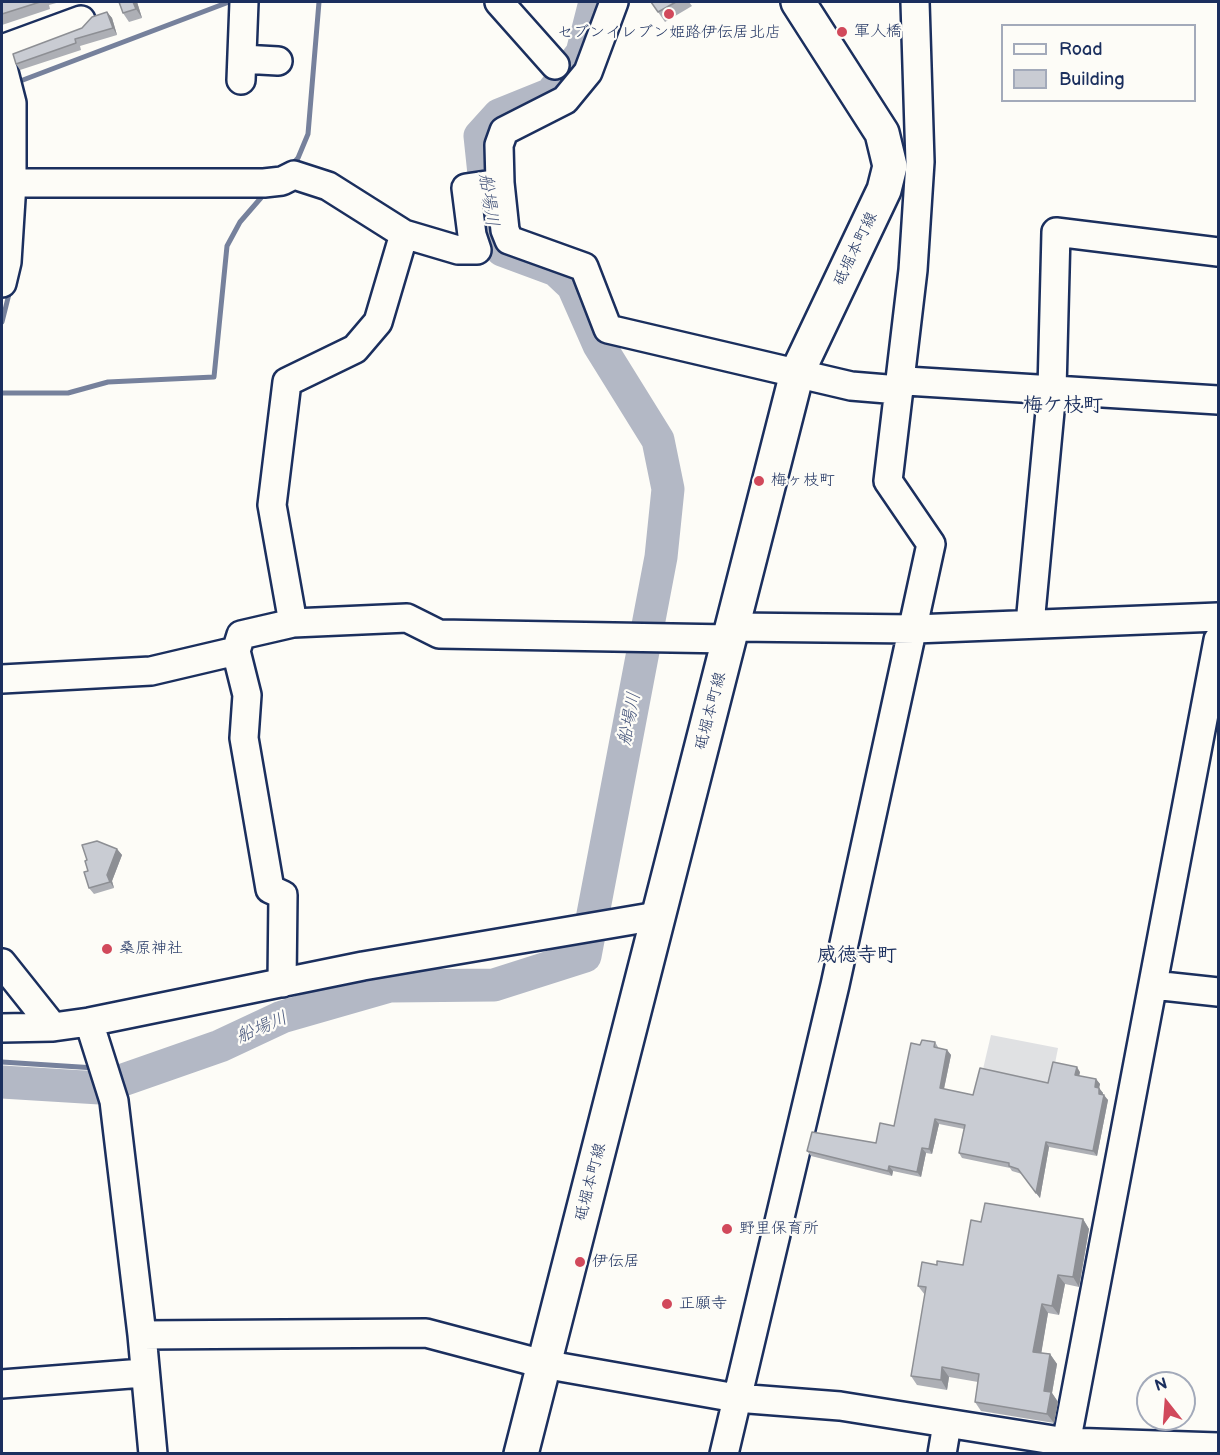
<!DOCTYPE html>
<meta charset="utf-8">
<style>
body{margin:0}
#map{position:relative;width:1220px;height:1455px;overflow:hidden;background:#fdfcf7;font-family:"Balsamiq Sans",sans-serif}
canvas{display:block}
.frame{position:absolute;inset:0;border:3px solid #1b2f5e;pointer-events:none}
.legend{position:absolute;left:1001px;top:24px;width:195px;height:78px;box-sizing:border-box;background:#fdfcf7;border:2px solid #a3aaba;margin:0;padding:8px 10px;list-style:none;font-size:18px;color:#1b2f5e}
.legend li{display:flex;align-items:center;gap:12px;height:30px}
.legend b{width:30px;border:2px solid #a3aaba}
.north{position:absolute;left:1136px;top:1371px;width:60px;height:60px;box-sizing:border-box;background:#fdfcf7;border:2px solid #a3aaba;border-radius:50%;rotate:343deg;font-size:16px;font-weight:700;line-height:24px;text-align:center;color:#1b2f5e}
.north::after{content:'';display:block;margin:auto;width:21px;height:27px;background:#d1495b;clip-path:polygon(50% 0,100% 100%,50% 72%,0 100%)}
</style>
<div id="map">
<canvas width="1220" height="1455"></canvas>
<div class="frame"></div>
<ul class="legend">
<li><b style="height:8px;background:#fdfcf7"></b>Road</li>
<li><b style="height:16px;background:#c9ccd3"></b>Building</li>
</ul>
<div class="north">N</div>
</div>
<script>
const context = document.querySelector('canvas').getContext('2d');
context.lineJoin = 'round';
function fillPath(path, color) {
  context.fillStyle = color;
  context.fill(path, 'evenodd');
}
function poly(rows) {
  const path = new Path2D();
  for (const r of rows) {
    path.moveTo(r[0], r[1]);
    for (let i = 2; i < r.length; i += 2) path.lineTo(r[i], r[i + 1]);
  }
  return path;
}
function strokePath(path, color, width, dash) {
  context.strokeStyle = color;
  context.lineWidth = width;
  context.lineCap = dash ? 'butt' : 'round';
  context.setLineDash(dash || []);
  context.stroke(path);
}
function label(font, color, halo, rows, align = 'center') {
  context.font = font + ' "Balsamiq Sans","Klee One",sans-serif';
  context.lineWidth = 4.5;
  context.setLineDash([]);
  context.textBaseline = 'middle';
  context.strokeStyle = halo;
  context.fillStyle = color;
  for (const [text, x, y, turn = 0] of rows) {
    context.save();
    context.translate(x, y);
    context.rotate((+turn || 0) * Math.PI / 180);
    context.textAlign = isNaN(turn) ? turn : align;
    if (halo) context.strokeText(text, 0, 0);
    context.fillText(text, 0, 0);
    context.restore();
  }
}
const green = poly([
 [991,1035,1058,1048,1051,1084,983,1069]
]);
const stream = poly([
 [15,83,229,2],
 [291,166,298,158,308,134,319,2],
 [2,322,10,290],
 [2,393,68,393,108,382,214,377,227,246,240,222,266,192],
 [2,1062,95,1068],
 [110,1068,123,1068,163,1055,220,1046]
]);
const river = poly([
 [2,1082,100,1088,220,1046,282,1017,390,986,494,985,585,956,661,557,668,489,658,440,599,345,573,286,556,270,502,250,490,231,480,136,499,115,551,94,582,53,595,2]
]);
const minor = poly([
 [499,2,555,65],
 [614,2,588,72,565,100,504,131,499,145,500,183,505,230,509,240,584,267,608,329,851,386,899,390],
 [2,49,81,20],
 [242,59,278,61],
 [2,64,12,103,12,183,7,262,2,283],
 [241,80,244,2],
 [12,183,264,183,282,181,294,175,328,186,404,234,458,250,477,250,472,235,466,188,500,183],
 [899,390,906,381,1218,400],
 [293,623,272,505,287,382,355,349,378,322,404,234],
 [1030,624,1052,390,1056,232,1218,252],
 [734,627,915,629,1218,617],
 [236,651,247,695,244,738,270,889,283,895,282,983],
 [2,679,151,671,236,651,241,635,293,623,407,618,439,634,730,639],
 [2,963,53,1027],
 [1153,985,1218,992],
 [89,1022,114,1101,142,1335,153,1454],
 [2,1028,53,1027,89,1022,363,966,657,916],
 [142,1335,426,1333,543,1364,736,1398,840,1406,1066,1442,1218,1447],
 [2,1384,143,1373],
 [724,1454,835,985,931,544,888,481,913,270,920,162,915,2],
 [942,1454,947,1424],
 [1064,1454,1218,640]
]);
const major = poly([
 [521,1454,797,373,884,190,890,166,882,133,798,2]
]);
const wall = poly([
 [2,2,60,2,49,5,50,9,2,25],
 [119,2,137,2,142,18,129,22,123,13],
 [651,2,689,2,692,6,665,22],
 [107,12,112,18,117,35,80,46,81,50,20,70,16,64,82,28],
 [117,849,122,855,112,881,114,888,94,894,89,888],
 [935,1042,938,1047,938,1048,947,1050,951,1055,944,1089,973,1095,1048,1083,1080,1072,1079,1076,1096,1079,1100,1084,1099,1088,1103,1093,1102,1095,1108,1100,1097,1156,1049,1147,1040,1198,1022,1174,1012,1171,1010,1168,962,1158,959,1153,964,1129,939,1124,932,1154,926,1153,921,1177,893,1171,892,1176,811,1156,807,1151,876,1143,894,1126,920,1045],
 [1083,1219,1089,1229,1079,1287,1065,1284,1059,1315,1048,1313,1041,1353,1050,1354,1057,1364,1052,1393,1058,1402,1054,1423,981,1411,975,1402,978,1382,949,1377,947,1390,917,1385,911,1376,925,1295,918,1286,937,1265,963,1265,981,1222]
]);
const shadedWall = poly([
 [133,2,137,2,142,18,136,9],
 [107,12,112,18,117,35,113,28],
 [117,849,122,855,112,881,114,888,110,882,107,875],
 [947,1050,951,1055,943,1093,940,1088],
 [1077,1067,1080,1072,1078,1080,1075,1075],
 [1096,1079,1100,1084,1099,1088,1103,1093,1102,1099,1095,1087],
 [1104,1095,1108,1100,1097,1156,1093,1151],
 [935,1119,939,1124,932,1154,929,1149],
 [1046,1142,1049,1147,1040,1198,1036,1193],
 [922,1148,926,1153,921,1177,917,1172],
 [889,1166,893,1171,892,1176,888,1171],
 [1083,1219,1089,1229,1079,1287,1073,1277],
 [1058,1275,1065,1284,1059,1315,1052,1306],
 [1042,1304,1048,1313,1040,1361,1033,1352],
 [1050,1354,1057,1364,1052,1393,1058,1402,1054,1423,1047,1414,1044,1391],
 [942,1367,949,1377,947,1390,941,1380]
]);
const building = poly([
 [2,2,40,2,2,14,2,2],
 [119,2,133,2,136,9,123,13,119,2],
 [651,2,676,2,658,12,651,2],
 [107,12,113,28,75,39,76,43,16,64,13,54,82,28,92,17,107,12],
 [97,841,117,849,107,875,110,882,89,888,84,872,88,871,85,861,87,860,82,845,97,841],
 [922,1040,935,1042,934,1047,947,1050,940,1088,973,1095,980,1068,1048,1083,1053,1062,1077,1067,1075,1075,1096,1079,1095,1087,1099,1088,1099,1094,1104,1095,1093,1151,1046,1142,1036,1193,1018,1169,1009,1166,1009,1163,959,1153,965,1125,935,1119,929,1149,922,1148,917,1172,889,1166,888,1171,807,1151,812,1132,876,1143,880,1123,894,1126,911,1043,920,1045,922,1040],
 [985,1203,1083,1219,1073,1277,1058,1275,1052,1306,1042,1304,1033,1352,1050,1354,1044,1391,1051,1392,1047,1414,975,1402,979,1374,942,1367,941,1380,911,1376,926,1287,918,1286,922,1262,937,1265,937,1261,963,1265,971,1220,981,1222,985,1203]
]);
const markers = [
 [669,14,6,"#d1495b"],
 [842,32,6,"#d1495b"],
 [759,481,6,"#d1495b"],
 [107,949,6,"#d1495b"],
 [727,1229,6,"#d1495b"],
 [580,1262,6,"#d1495b"],
 [667,1304,6,"#d1495b"]
];
const poiNames = [
 ["軍人橋",854,32],
 ["セブンイレブン姫路伊伝居北店",669,33,"center"],
 ["梅ヶ枝町",771,481],
 ["桑原神社",119,949],
 ["野里保育所",739,1229],
 ["伊伝居",592,1262],
 ["正願寺",679,1304]
];
const streetNames = [
 ["砥堀本町線",856,249,-64],
 ["砥堀本町線",711,711,-75],
 ["砥堀本町線",591,1182,-75]
];
const waterNames = [
 ["船場川",488,200,82],
 ["船場川",630,719,-79],
 ["船場川",262,1028,-23]
];
const quarterNames = [
 ["梅ケ枝町",1063,406],
 ["威徳寺町",857,956]
];
fillPath(green, '#e0e1e3');
strokePath(stream, '#76819c', 5);
strokePath(river, '#b3b8c5', 33);
strokePath(minor, '#1b2f5e', 32);
strokePath(major, '#1b2f5e', 38);
strokePath(minor, '#fdfcf7', 27);
strokePath(major, '#fdfcf7', 33);
fillPath(wall, '#adafb5');
fillPath(shadedWall, '#8d8f94');
fillPath(building, '#c9ccd3');
strokePath(building, '#8d8f94', 1.5);
for (const [x, y, r, color] of markers) {
  const dot = new Path2D();
  dot.arc(x, y, r, 0, 2 * Math.PI);
  context.fillStyle = color;
  context.fill(dot);
  strokePath(dot, '#fdfcf7', 2);
}
label('16px', '#1b2f5e', '#fdfcf7', poiNames, 'left');
label('16px', '#1b2f5e', '#fdfcf7', streetNames);
label('italic 18px', '#49587d', '#fdfcf7', waterNames);
label('bold 20px', '#1b2f5e', '#fdfcf7', quarterNames);
</script>
